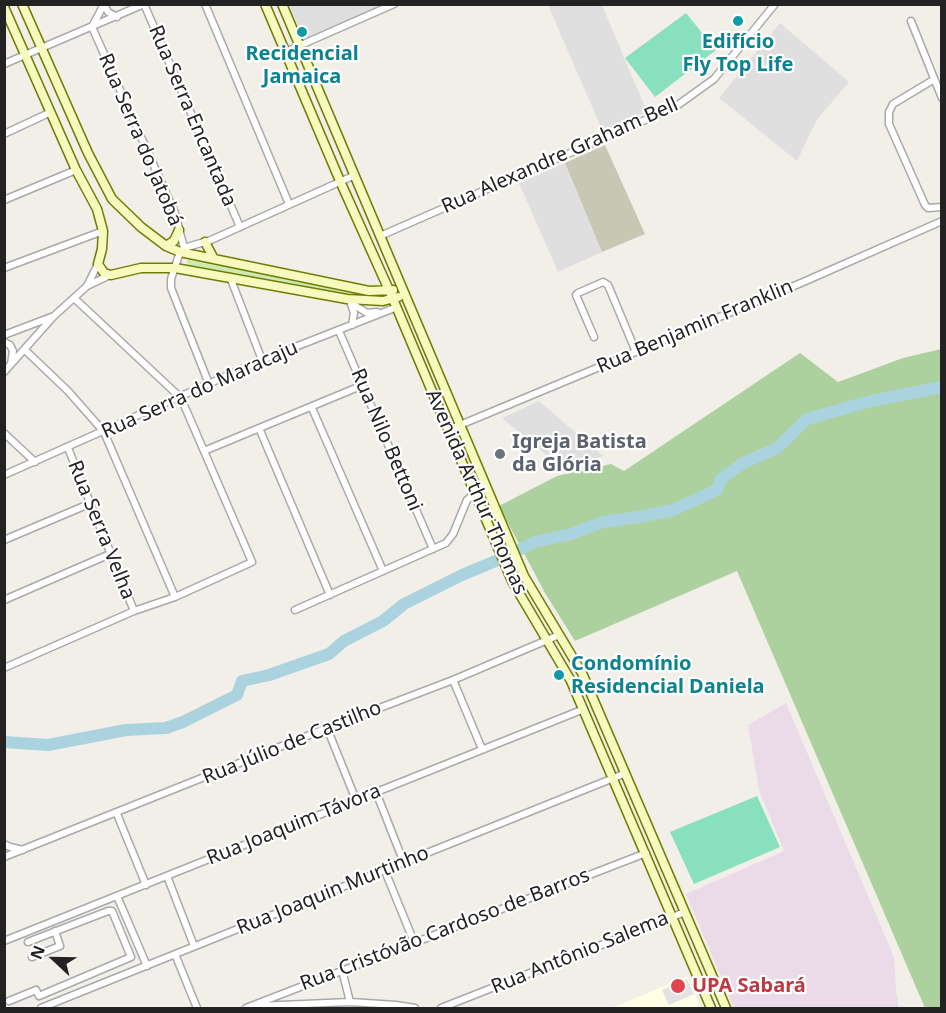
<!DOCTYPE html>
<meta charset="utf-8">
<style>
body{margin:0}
#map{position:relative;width:946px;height:1013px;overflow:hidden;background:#f2efe9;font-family:"Noto Sans",sans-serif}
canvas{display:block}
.frame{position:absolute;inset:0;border:6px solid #222;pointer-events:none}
.north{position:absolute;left:24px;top:929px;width:60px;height:60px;-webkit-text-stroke:4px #fff;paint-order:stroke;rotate:292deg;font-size:16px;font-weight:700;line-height:24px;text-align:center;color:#222}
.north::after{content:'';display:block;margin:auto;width:21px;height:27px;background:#222;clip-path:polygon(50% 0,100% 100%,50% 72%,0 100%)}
</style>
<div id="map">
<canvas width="946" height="1013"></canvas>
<div class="frame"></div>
<div class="north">N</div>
</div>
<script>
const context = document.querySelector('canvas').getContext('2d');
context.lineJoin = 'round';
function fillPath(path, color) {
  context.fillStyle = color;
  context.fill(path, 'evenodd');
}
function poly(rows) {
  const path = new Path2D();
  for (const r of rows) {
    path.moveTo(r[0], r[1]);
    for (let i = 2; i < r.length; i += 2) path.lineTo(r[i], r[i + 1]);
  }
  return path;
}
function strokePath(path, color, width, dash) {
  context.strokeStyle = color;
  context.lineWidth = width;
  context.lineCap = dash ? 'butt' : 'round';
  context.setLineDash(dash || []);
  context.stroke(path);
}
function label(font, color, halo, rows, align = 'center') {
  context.font = font + ' "Noto Sans",sans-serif';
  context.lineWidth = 4.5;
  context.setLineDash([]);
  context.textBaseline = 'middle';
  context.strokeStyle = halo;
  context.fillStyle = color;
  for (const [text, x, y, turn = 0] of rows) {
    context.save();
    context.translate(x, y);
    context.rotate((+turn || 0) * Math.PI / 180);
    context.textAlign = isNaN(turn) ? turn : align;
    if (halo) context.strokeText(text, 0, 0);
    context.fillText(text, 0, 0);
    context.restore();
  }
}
const residential = poly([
 [376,4,377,7,303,39,289,5],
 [548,5,602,5,647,112,603,132],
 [780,23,849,82,816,121,797,161,719,98],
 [565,163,602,252,558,272,519,183],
 [539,401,603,456,565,470,502,418]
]);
const industrial = poly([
 [786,703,894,957,896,991,899,1008,734,1008,686,894,784,851,759,790,748,725]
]);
const education = poly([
 [687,976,701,1008,613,1008]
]);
const construction = poly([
 [605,145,645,234,602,252,565,163]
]);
const grass = poly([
 [190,259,362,293,361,298,188,265,187,261]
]);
const forest = poly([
 [941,349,942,1008,925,1008,737,571,575,641,545,593,499,506,557,476,611,464,624,471,800,353,838,382,903,358]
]);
const pitch = poly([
 [686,13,716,50,655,97,625,58],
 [757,796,780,847,694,884,670,832]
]);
const parking = poly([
 [687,979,694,994,669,1005,662,990]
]);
const river = poly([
 [521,549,535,542,571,534,603,522,639,517,673,510,717,490,721,479,743,463,777,448,807,419,871,401,942,387],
 [4,742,48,745,126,730,166,728,183,722,237,695,242,681,269,675,329,654,344,641,383,621,404,604,462,575,498,560]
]);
const street = poly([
 [104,4,92,27,175,213,184,248,180,252,171,279,171,288,209,384],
 [104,4,108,12,117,17],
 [205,4,289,204],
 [911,21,942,98],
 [285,52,394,4],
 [4,64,144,4,240,227],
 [933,80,893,104,889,112,889,124,925,205,928,208,942,207],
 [4,134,51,112],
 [4,200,76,170],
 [380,236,675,107,714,79,775,4],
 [184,248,211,240,355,175],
 [4,268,103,231],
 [230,277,262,360],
 [87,286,98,264],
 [351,303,367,313,377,312],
 [351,304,354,313,352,325],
 [339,331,433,549],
 [4,335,54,316,87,286,110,275],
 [594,337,576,295,578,293,603,282,608,285,636,352],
 [4,342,10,345,13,351,11,364],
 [25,350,68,391,104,432,175,597],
 [4,372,53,317],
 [312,408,383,571],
 [259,428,330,595],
 [448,430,801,283,942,221],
 [4,433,35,462],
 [68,448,134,611],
 [204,451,363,385],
 [4,475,262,360,397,307],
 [4,540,89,504],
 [4,600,110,554],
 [295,610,446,543,453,534,467,500,474,494],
 [4,668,134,611,175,597,252,562,181,398,74,298],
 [453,680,482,749],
 [327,728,356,800],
 [376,792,404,863],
 [117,814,146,885],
 [4,844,10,847,23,850],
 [4,857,327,728,453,680,559,635],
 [385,871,414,942],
 [167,876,194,946],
 [117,896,147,966],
 [4,941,584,709],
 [175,954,197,1008],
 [32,957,60,946,55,931],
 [342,970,350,1002],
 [9,1001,36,990,39,996,131,957,112,911,108,911,28,942],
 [258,1006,350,1002,396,1005,415,1008],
 [41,1008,626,773],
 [246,1008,646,853],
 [441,1008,685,912]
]);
const secondary = poly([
 [22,4,88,153,112,199,141,227,166,246,180,252,369,291,393,290],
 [265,4,340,181,393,299,512,581,571,681,711,1008],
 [282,4,524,576,582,673,726,1008],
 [4,7,76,170,97,209,103,231,102,249,98,264,104,273,111,275,141,268,175,268,347,299,383,301,398,297],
 [205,242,214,259],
 [166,246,174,241,179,230]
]);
const markers = [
 [738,21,6,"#0f9aa8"],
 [302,32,6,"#0f9aa8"],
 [500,454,6,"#6b7280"],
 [559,675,6,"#0f9aa8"],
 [678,986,8,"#e0444e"]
];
const cultureNames = [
 ["Edifício",738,42],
 ["Fly Top Life",738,65],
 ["Recidencial",302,54],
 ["Jamaica",302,77],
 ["Condomínio",571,664,"left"],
 ["Residencial Daniela",571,687,"left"]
];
const streetNames = [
 ["Rua Serra Encantada",192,116,67],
 ["Rua Serra do Jatobá",140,140,67],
 ["Rua Alexandre Graham Bell",560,156,-24],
 ["Rua Benjamin Franklin",695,327,-23],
 ["Rua Serra do Maracaju",200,390,-24],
 ["Rua Nilo Bettoni",386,440,67],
 ["Avenida Arthur Thomas",476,492,66],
 ["Rua Serra Velha",101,530,68],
 ["Rua Júlio de Castilho",292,743,-22],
 ["Rua Joaquim Távora",294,825,-22],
 ["Rua Joaquin Murtinho",333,891,-22],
 ["Rua Cristóvão Cardoso de Barros",445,930,-21],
 ["Rua Antônio Salema",580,953,-22]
];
const worshipNames = [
 ["Igreja Batista",512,442],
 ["da Glória",512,465]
];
const healthNames = [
 ["UPA Sabará",692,986]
];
fillPath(residential, '#e0dfdf');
fillPath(industrial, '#ebdbe8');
fillPath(education, '#ffffe5');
fillPath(construction, '#c7c7b4');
fillPath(grass, '#cdebb0');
fillPath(forest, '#add19e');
fillPath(pitch, '#88e0be');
fillPath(parking, '#e2e2e2');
strokePath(river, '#aad3df', 12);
strokePath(street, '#a9a9a9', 9);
strokePath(secondary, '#707d05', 11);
strokePath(street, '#fff', 6);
strokePath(secondary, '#f7fabf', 8);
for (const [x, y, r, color] of markers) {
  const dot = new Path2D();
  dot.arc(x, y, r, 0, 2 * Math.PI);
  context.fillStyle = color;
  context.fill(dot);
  strokePath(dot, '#fff', 2);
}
label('bold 20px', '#0d838f', '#fff', cultureNames);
label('20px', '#222', '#fff', streetNames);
label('bold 20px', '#5b616d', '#fff', worshipNames, 'left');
label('bold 20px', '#be3a42', '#fff', healthNames, 'left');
</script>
